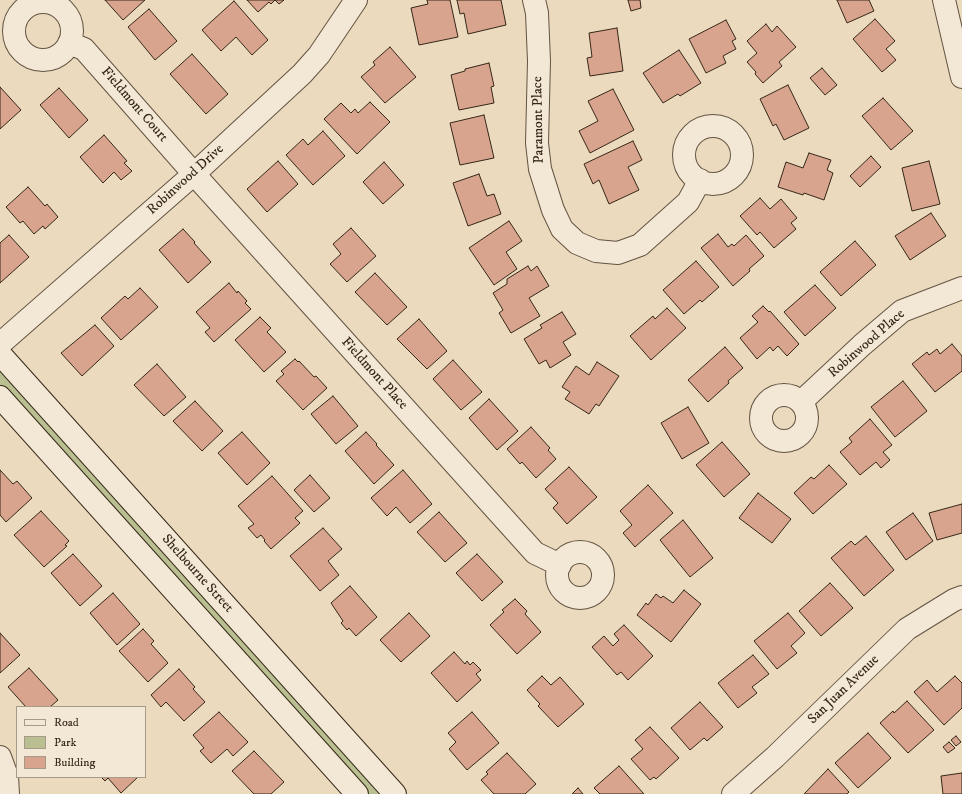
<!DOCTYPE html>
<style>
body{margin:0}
#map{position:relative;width:962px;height:794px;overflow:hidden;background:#ecdabe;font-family:"IM FELL DW Pica",serif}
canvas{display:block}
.legend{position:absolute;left:16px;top:706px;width:130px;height:72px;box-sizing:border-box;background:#f3e7d5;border:1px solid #a79a89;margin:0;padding:5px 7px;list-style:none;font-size:12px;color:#342718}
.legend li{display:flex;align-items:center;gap:8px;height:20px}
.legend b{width:20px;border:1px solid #a79a89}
</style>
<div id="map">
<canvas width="962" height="794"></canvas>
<ul class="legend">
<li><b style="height:5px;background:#f3e7d5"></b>Road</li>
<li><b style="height:11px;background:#b9bf90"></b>Park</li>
<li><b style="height:11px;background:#d9a48e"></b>Building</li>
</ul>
</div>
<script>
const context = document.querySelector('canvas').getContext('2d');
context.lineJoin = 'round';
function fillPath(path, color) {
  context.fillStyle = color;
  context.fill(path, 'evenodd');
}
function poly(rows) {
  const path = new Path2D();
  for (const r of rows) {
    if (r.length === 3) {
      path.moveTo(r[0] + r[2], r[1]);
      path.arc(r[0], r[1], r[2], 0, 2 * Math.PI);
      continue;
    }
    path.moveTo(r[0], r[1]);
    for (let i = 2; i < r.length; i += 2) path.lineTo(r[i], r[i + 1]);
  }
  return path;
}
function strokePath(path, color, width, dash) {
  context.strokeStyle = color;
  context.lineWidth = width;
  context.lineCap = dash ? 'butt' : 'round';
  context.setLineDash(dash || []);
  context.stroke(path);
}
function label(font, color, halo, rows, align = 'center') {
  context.font = font + ' "IM FELL DW Pica",serif';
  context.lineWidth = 4;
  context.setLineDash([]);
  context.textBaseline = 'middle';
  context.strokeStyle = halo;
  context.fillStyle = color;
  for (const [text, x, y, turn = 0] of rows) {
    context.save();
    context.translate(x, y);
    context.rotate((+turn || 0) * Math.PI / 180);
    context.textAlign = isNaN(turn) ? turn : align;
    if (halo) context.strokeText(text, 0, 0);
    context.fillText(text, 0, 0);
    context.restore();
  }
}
const green = poly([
 [0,362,388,794,364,794,0,388]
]);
const building = poly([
 [105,0,145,0,123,20,105,0],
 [247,0,284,0,279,4,275,0,271,4,269,2,258,12,247,0],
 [427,0,450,0,458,37,419,45,411,8,428,4,427,0],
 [457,0,501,0,506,25,468,34,464,13,460,14,457,0],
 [628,0,640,0,641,8,631,11,628,0],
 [837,0,869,0,874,11,847,23,837,0],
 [234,1,268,40,252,55,236,37,221,51,202,30,234,1],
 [149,9,177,41,155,60,128,27,149,9],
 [875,19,895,41,886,49,896,60,882,72,853,39,875,19],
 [726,20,736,39,732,41,736,49,723,56,726,63,706,73,689,39,726,20],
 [766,24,772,32,777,26,796,47,779,62,782,66,763,83,755,74,756,72,747,62,757,53,747,41,766,24],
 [617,28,623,71,590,76,587,58,592,57,589,33,617,28],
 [390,47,416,77,385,103,361,77,375,65,373,62,390,47],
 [679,50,701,83,680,96,678,94,663,103,643,73,679,50],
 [192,54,228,94,206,114,170,74,192,54],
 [489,63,494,86,491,87,494,103,459,110,451,75,465,71,465,69,489,63],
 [822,68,837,85,825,95,810,78,822,68],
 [788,85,809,128,784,140,776,124,773,126,760,99,788,85],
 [0,87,21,110,0,129,0,87],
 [59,88,88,120,69,138,40,105,59,88],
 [613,89,634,130,590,153,579,131,598,121,588,101,613,89],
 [883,98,913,131,891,150,862,116,883,98],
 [370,102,390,122,357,154,324,119,341,103,351,113,355,109,358,113,370,102],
 [484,115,494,158,460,165,450,123,484,115],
 [323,131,345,156,313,185,286,155,303,139,308,145,323,131],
 [104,135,127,161,124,163,132,171,121,180,114,172,103,183,80,157,104,135],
 [633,141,642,160,628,167,639,190,609,204,599,180,593,184,584,164,633,141],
 [809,153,831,160,827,170,833,173,824,200,804,193,803,195,778,187,786,162,803,168,809,153],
 [871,156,881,167,860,187,850,176,871,156],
 [278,161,298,184,267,212,247,189,278,161],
 [929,161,940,204,912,211,902,168,929,161],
 [384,162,404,185,383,204,363,182,384,162],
 [479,174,487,196,494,194,501,214,468,226,453,183,479,174],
 [28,187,45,206,47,204,58,217,45,229,43,226,34,234,23,221,20,223,6,207,28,187],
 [760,198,770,209,781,199,797,218,791,223,796,229,774,248,760,232,757,235,740,216,760,198],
 [931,213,946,236,910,260,895,236,931,213],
 [509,221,522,241,506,252,517,269,494,285,469,248,509,221],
 [351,228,376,256,347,282,330,264,341,254,333,244,351,228],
 [183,229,195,242,194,243,211,262,188,283,159,250,183,229],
 [718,234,728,247,732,244,734,246,746,235,764,256,749,269,750,271,733,286,701,248,718,234],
 [9,235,29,257,0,283,0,243,9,235],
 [855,241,876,265,841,296,820,272,855,241],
 [696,261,719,287,702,302,700,300,684,314,663,290,696,261],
 [528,266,531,271,537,266,549,286,529,298,540,316,511,333,499,313,503,310,493,293,507,284,507,279,528,266],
 [375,273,407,307,387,325,355,292,375,273],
 [229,283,237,293,238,291,247,301,245,303,251,309,214,342,205,332,210,328,196,312,229,283],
 [815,285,836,308,805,336,784,312,815,285],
 [140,288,158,307,121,340,101,318,125,296,128,299,140,288],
 [763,306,769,312,770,311,799,344,787,356,778,346,773,351,770,347,757,359,740,338,758,322,752,316,763,306],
 [667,308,686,328,651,360,630,336,653,316,655,319,667,308],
 [562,312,576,334,563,342,571,355,550,368,546,360,539,364,524,339,542,328,540,325,562,312],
 [260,317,271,328,267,332,286,352,264,372,235,340,260,317],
 [419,319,447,351,427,369,397,339,419,319],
 [95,325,114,346,82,376,61,353,95,325],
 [952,344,962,356,962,371,935,392,912,364,927,352,929,355,937,349,940,354,952,344],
 [725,347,743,368,728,381,729,383,708,402,688,380,725,347],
 [295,359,298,362,299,361,314,377,316,376,327,388,303,410,276,381,284,374,281,371,295,359],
 [453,360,482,392,461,410,433,379,453,360],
 [597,362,619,376,599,406,596,404,589,414,565,399,570,392,562,387,576,366,589,375,597,362],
 [157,364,186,397,164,416,134,385,157,364],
 [903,381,927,411,895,437,871,407,903,381],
 [333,396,358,426,336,444,311,414,333,396],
 [489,399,518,431,497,450,469,418,489,399],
 [195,401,223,431,202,451,173,421,195,401],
 [688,407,709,443,682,459,661,423,688,407],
 [870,419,892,445,883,452,890,460,881,468,876,462,860,475,840,452,852,442,849,438,870,419],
 [531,427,550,448,548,450,556,459,536,478,522,462,520,464,507,449,531,427],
 [242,432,270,463,247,485,218,453,242,432],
 [366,432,377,444,376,445,394,465,374,484,345,451,366,432],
 [722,442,750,474,724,497,696,465,722,442],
 [829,465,847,484,813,514,794,493,811,477,814,479,829,465],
 [569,467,597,497,567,524,553,508,558,503,545,489,569,467],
 [0,470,13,484,17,481,32,498,6,522,0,515,0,470],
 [403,470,432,504,410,523,396,507,387,516,371,498,403,470],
 [310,475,330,498,314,512,294,490,310,475],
 [272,476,303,511,295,518,300,523,271,549,264,541,265,540,261,535,257,538,248,528,254,524,238,506,272,476],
 [648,485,673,513,635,547,623,533,632,525,620,511,648,485],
 [758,493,791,519,772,543,739,518,758,493],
 [962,504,962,533,937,540,929,513,962,504],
 [41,511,69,541,65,545,67,546,44,567,14,535,41,511],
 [439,512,467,543,445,562,417,532,439,512],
 [913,513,933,541,906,560,886,532,913,513],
 [683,520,713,558,690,577,660,540,683,520],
 [323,528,342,549,328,561,339,575,320,591,290,556,323,528],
 [866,536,894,570,864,596,831,558,851,541,855,545,866,536],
 [73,554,102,586,80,606,51,573,73,554],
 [477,554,503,582,482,601,456,573,477,554],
 [830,583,853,608,821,636,799,611,830,583],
 [350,586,377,617,356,636,349,628,347,630,341,623,343,621,331,603,350,586],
 [684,590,701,604,671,642,637,615,646,603,648,605,656,594,661,598,663,596,673,603,684,590],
 [113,593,140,624,117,645,90,613,113,593],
 [515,599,527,611,525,614,541,632,517,654,490,625,504,612,502,610,515,599],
 [409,613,430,636,401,662,380,640,409,613],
 [788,613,805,633,791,646,797,653,777,669,754,641,788,613],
 [624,625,653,656,628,680,621,672,617,675,592,647,604,636,613,646,619,640,614,634,624,625],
 [143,629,154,641,151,644,168,663,148,682,119,651,143,629],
 [0,633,20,655,0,673,0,633],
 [454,652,465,664,467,661,470,665,473,662,481,670,476,674,481,680,457,702,431,673,454,652],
 [753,655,769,674,752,687,757,693,738,708,718,683,753,655],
 [29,668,58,700,50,707,26,707,8,687,29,668],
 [179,669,195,687,193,689,205,702,184,721,166,702,161,707,151,695,179,669],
 [542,676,551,685,560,677,584,704,558,727,538,706,540,704,527,690,542,676],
 [955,676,962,683,962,708,944,725,914,692,927,680,937,692,955,676],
 [907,701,934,730,908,753,880,723,893,711,894,713,907,701],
 [700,702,723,727,707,741,704,738,690,750,671,728,700,702],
 [219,712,248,742,233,756,227,749,211,763,200,751,204,748,193,735,219,712],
 [472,712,499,743,467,770,449,749,456,742,448,733,472,712],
 [650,727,679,758,656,779,654,777,650,780,631,759,643,749,635,740,650,727],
 [868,733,891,758,858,788,835,763,868,733],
 [956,736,961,742,956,746,951,740,956,736],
 [949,742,955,748,948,753,943,747,949,742],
 [254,751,284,782,271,794,254,794,232,771,254,751],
 [507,753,536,784,525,794,494,794,481,780,488,774,486,772,507,753],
 [619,766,644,794,600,794,594,788,619,766],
 [828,769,849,792,847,794,804,794,828,769],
 [962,773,962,794,943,794,941,776,962,773],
 [101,777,138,777,121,793,108,778,105,781,101,777],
 [578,788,583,794,572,794,578,788]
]);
const street = poly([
 [534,0,537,13,539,61,537,143,540,169,553,210,562,229,577,243,596,251,618,253,640,245,688,202,700,180],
 [944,0,962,77],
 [43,31,29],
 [69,43,84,49,194,174,535,553,560,565],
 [713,155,29],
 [0,344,194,174,302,74,319,55,356,0],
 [784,418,23],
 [801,402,862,345,902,311,962,288],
 [580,575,23],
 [0,757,7,776,8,794],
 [733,794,775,757,907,629,954,600,962,597]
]);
const secondary = poly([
 [0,354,395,794],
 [0,397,357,794]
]);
const streetNames = [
 ["Fieldmont Court",134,105,49],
 ["Paramont Place",539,120,-91],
 ["Robinwood Drive",186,180,-42],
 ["Robinwood Place",867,344,-41],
 ["Fieldmont Place",374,374,48],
 ["Shelbourne Street",197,574,48],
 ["San Juan Avenue",844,690,-44]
];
fillPath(green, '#b9bf90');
fillPath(building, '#d9a48e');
strokePath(building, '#342718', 1);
strokePath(street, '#625442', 24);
strokePath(secondary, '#342718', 24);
strokePath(street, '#f3e7d5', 22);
strokePath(secondary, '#f3e7d5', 22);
label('14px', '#342718', '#f3e7d5', streetNames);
</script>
